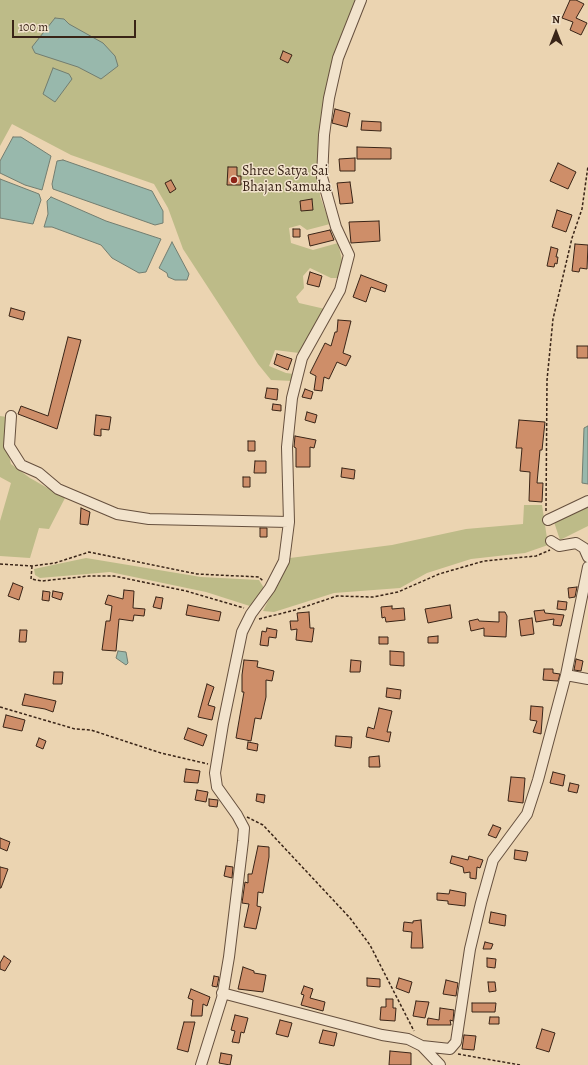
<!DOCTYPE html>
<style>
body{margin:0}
#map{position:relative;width:588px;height:1065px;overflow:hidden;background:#ebd4b1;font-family:Alegreya,serif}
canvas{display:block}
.north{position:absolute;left:536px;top:12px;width:40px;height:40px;-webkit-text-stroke:3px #f2e3cc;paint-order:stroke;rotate:0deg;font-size:11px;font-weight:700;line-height:16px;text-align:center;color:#392417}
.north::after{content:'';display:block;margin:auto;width:14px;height:18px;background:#392417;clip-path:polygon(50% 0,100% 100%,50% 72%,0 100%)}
.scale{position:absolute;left:12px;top:20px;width:124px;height:18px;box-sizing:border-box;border:2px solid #392417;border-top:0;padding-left:5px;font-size:12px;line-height:14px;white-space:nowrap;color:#392417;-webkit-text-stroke:3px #f2e3cc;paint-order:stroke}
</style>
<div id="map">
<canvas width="588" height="1065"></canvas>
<div class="north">N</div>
<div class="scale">100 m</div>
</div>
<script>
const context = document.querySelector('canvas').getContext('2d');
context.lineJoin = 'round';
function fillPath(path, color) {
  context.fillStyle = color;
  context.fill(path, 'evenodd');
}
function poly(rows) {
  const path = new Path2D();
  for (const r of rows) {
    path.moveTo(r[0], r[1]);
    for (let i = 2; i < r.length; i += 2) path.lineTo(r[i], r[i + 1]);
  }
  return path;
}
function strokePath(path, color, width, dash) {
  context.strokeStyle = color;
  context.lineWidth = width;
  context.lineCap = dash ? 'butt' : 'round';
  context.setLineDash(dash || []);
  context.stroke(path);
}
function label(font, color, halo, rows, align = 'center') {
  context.font = font + ' Alegreya,serif';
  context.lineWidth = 3;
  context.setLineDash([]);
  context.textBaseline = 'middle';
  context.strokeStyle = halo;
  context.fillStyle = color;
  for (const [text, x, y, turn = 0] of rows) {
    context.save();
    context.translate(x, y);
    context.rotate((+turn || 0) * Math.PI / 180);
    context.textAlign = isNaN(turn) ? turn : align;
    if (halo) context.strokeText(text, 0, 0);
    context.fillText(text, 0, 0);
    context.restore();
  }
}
const green = poly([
 [0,0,357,0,318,159,320,196,330,224,307,230,300,225,289,228,291,243,313,250,338,243,342,260,339,278,331,278,310,268,303,276,304,288,296,297,299,303,325,309,299,353,275,350,269,366,286,373,294,374,293,381,271,380,258,364,183,249,168,208,154,184,71,155,12,124,0,146],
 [0,416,7,417,5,439,11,464,30,478,65,498,49,529,39,528,30,558,0,556,0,521,11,483,0,477],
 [524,505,542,505,548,545,525,553,471,559,427,573,400,588,334,593,274,612,263,611,290,558,392,545,466,529,523,524],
 [588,506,588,526,560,540,554,522],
 [86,558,201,577,259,580,264,588,253,607,206,592,110,572,40,578,35,575,34,569]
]);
const water = poly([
 [55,18,64,19,69,24,103,43,115,56,118,66,101,79,78,67,35,53,32,47,55,18],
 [53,68,69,74,72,79,55,102,43,94,53,68],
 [13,137,21,137,51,156,42,190,25,185,0,173,0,161,13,137],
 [63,160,152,191,163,211,163,223,155,225,53,189,52,184,57,161,63,160],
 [0,179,39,194,41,200,33,224,0,218,0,179],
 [51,197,106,221,161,239,146,272,139,273,112,258,101,245,52,227,44,227,48,214,47,201,51,197],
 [172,242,189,274,187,280,175,280,168,277,167,273,159,268,172,242],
 [588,426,588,484,582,483,584,428,588,426],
 [118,651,126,652,128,663,126,665,116,658,118,651]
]);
const building = poly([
 [570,0,576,0,584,4,576,18,587,23,581,35,570,30,573,22,562,18,570,0],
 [283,51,292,55,288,63,280,59,283,51],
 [335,109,350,113,347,127,332,123,335,109],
 [362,121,381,122,381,131,361,130,362,121],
 [357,147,391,148,391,159,357,159,357,147],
 [355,158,355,171,340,171,339,159,355,158],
 [558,163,576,172,568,189,550,181,558,163],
 [228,167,237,167,237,176,241,176,241,185,227,185,228,167],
 [171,180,176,189,170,193,165,183,171,180],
 [350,182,353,203,340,204,337,183,350,182],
 [312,199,313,210,301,211,300,201,312,199],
 [557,210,572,215,566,232,552,227,557,210],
 [379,221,380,241,351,243,349,222,379,221],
 [293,229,300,229,300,237,293,237,293,229],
 [330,230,334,240,310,246,308,235,330,230],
 [575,244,588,245,587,269,580,268,579,272,572,271,575,244],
 [551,247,558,249,556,257,558,257,557,264,555,263,554,267,547,266,551,247],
 [310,272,322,276,319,287,307,284,310,272],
 [361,275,387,285,385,292,371,287,366,302,353,297,361,275],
 [11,308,25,312,23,320,9,316,11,308],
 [338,320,351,321,343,353,351,356,346,366,337,362,329,379,324,377,322,391,314,390,316,376,310,373,325,343,331,346,335,332,337,332,338,320],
 [68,337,81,340,57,429,18,414,21,406,48,416,68,337],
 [577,346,588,346,588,358,577,358,577,346],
 [277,354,292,359,288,370,274,364,277,354],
 [267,388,278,389,277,400,265,398,267,388],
 [305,389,313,392,311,399,302,397,305,389],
 [273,404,281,405,281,411,272,410,273,404],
 [307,412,317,415,315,423,305,420,307,412],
 [96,415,111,417,109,430,101,429,101,436,94,435,96,415],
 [519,420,545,422,542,450,540,450,537,483,543,483,542,502,529,501,530,472,520,471,522,448,516,448,519,420],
 [295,436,316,440,314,448,310,447,310,467,296,467,296,448,294,447,295,436],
 [248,441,255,441,255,451,248,451,248,441],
 [255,461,266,461,266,473,254,473,255,461],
 [342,468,355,470,354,479,341,477,342,468],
 [243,477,250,477,250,487,243,487,243,477],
 [81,508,90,512,88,525,80,524,81,508],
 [260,528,267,528,267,537,260,537,260,528],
 [13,583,23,587,19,600,8,596,13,583],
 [577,587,575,597,569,598,568,588,577,587],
 [124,590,134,591,133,608,145,609,144,616,134,615,133,621,119,619,116,651,102,650,106,621,110,621,112,606,105,604,108,595,123,599,124,590],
 [43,591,50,592,49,601,42,600,43,591],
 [53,591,63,593,61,600,52,597,53,591],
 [156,597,163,598,161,609,153,607,156,597],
 [558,601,567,602,566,610,557,609,558,601],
 [188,605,221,612,219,621,186,615,188,605],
 [450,605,452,618,428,623,425,609,450,605],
 [392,606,392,609,404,608,405,620,386,622,385,617,382,618,381,607,392,606],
 [544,610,545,613,564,615,561,626,553,625,554,619,536,622,534,611,544,610],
 [309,612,310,628,314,628,312,642,296,640,297,629,291,630,290,621,298,621,297,613,309,612],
 [499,612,505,612,507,616,506,637,484,636,484,628,471,631,469,621,478,619,479,621,499,622,499,612],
 [532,618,534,634,521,636,519,620,532,618],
 [267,628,277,630,276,638,269,637,268,646,260,645,262,631,266,632,267,628],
 [20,630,27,630,26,642,19,642,20,630],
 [438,636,438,643,428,643,428,637,438,636],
 [379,637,388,637,388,644,379,644,379,637],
 [390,651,404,652,404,666,390,665,390,651],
 [576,659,583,661,581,671,574,670,576,659],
 [244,660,258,661,257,667,274,671,272,681,266,680,266,697,261,719,255,718,251,741,236,738,244,692,242,692,242,675,244,660],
 [351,660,361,661,360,672,350,672,351,660],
 [544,669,553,669,553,673,560,674,558,681,543,680,544,669],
 [54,672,63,672,62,684,53,684,54,672],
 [207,684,214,687,208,705,215,707,212,720,198,717,207,684],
 [387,688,401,690,400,699,386,697,387,688],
 [25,694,56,701,53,712,45,709,22,705,25,694],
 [531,706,543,707,541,734,533,732,537,721,530,720,531,706],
 [379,708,392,711,387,732,391,732,389,742,366,737,368,727,374,729,379,708],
 [6,715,25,720,22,731,3,727,6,715],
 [188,728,207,735,203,746,184,739,188,728],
 [336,736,352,737,351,748,335,746,336,736],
 [39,738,46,741,43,749,36,746,39,738],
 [248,742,258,744,257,751,247,749,248,742],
 [379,756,380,767,369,767,369,757,379,756],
 [186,769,200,771,198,783,184,782,186,769],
 [553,772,565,775,563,786,550,783,553,772],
 [511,777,525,778,523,803,508,801,511,777],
 [570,783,579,785,577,793,568,791,570,783],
 [197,790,208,792,206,802,195,800,197,790],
 [257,794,265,795,264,803,256,801,257,794],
 [209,799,218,800,217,807,209,806,209,799],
 [493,825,501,828,496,838,488,835,493,825],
 [0,838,10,842,7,851,0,848,0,838],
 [258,846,269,847,269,857,263,893,258,892,257,906,261,907,256,929,244,927,249,904,242,903,245,882,248,883,248,874,252,874,258,846],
 [515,850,528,852,526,861,514,859,515,850],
 [452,856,468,860,469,856,483,860,480,868,477,867,476,879,470,878,470,872,464,873,463,867,450,863,452,856],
 [226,866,233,867,232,878,224,876,226,866],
 [0,867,8,869,1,888,0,888,0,867],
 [450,890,466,893,465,906,448,904,448,901,437,900,437,893,449,894,450,890],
 [491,912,506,915,505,926,489,923,491,912],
 [421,920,423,948,411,948,412,932,403,931,404,922,413,923,413,921,421,920],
 [485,942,493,944,491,949,483,949,485,942],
 [4,956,11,961,5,971,0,969,0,963,4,956],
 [487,958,496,959,495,968,487,967,487,958],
 [243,967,254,971,254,973,266,975,263,992,238,989,243,967],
 [214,976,219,977,217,987,212,986,214,976],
 [367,978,380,979,380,987,367,986,367,978],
 [399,978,412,982,409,993,396,988,399,978],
 [446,980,458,983,456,996,443,994,446,980],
 [488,982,495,982,496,991,489,992,488,982],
 [304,986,313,989,310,998,325,1002,323,1011,301,1005,304,995,301,994,304,986],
 [191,989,210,997,207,1006,203,1004,202,1016,191,1016,193,1000,188,998,191,989],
 [386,999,393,999,393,1008,396,1008,395,1021,380,1020,381,1007,386,1007,386,999],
 [416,1001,429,1002,425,1018,413,1016,416,1001],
 [472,1003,496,1003,495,1012,472,1012,472,1003],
 [440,1008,454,1010,453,1021,450,1020,451,1025,427,1025,428,1018,439,1020,440,1008],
 [235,1015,248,1018,244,1033,241,1032,239,1043,232,1042,235,1031,231,1030,235,1015],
 [490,1017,499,1017,499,1024,489,1024,490,1017],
 [280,1020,292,1023,288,1037,276,1034,280,1020],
 [184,1022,195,1022,188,1052,177,1049,184,1022],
 [542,1029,555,1033,549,1052,536,1048,542,1029],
 [323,1030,337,1033,334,1046,319,1043,323,1030],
 [464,1035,476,1036,474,1050,462,1049,464,1035],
 [390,1051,411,1053,411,1065,389,1065,390,1051],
 [221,1053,232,1055,230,1065,219,1063,221,1053]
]);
const path = poly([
 [546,511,547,380,553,319,572,238,582,209,588,166],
 [0,564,32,566,55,563,89,552,197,574,259,577,263,581],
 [32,566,31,579,42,581,89,576,114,576,186,591,244,608],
 [259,619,295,610,337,596,373,597,398,592,439,574,484,561,536,556,550,550],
 [0,707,75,729,91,730,161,753,208,764],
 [247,817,263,825,350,918,370,945,414,1031],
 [458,1054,520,1065]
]);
const street = poly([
 [11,416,9,446,21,465,39,473,58,489,117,514,149,519,289,522],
 [548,520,588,501],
 [551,541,559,546,576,543,584,548,588,557],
 [566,675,588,679],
 [222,993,382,1035,408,1039,422,1046,440,1065],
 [422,1046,450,1049,456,1042,470,949,481,903,493,860,527,814,538,780,566,675,588,567],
 [201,1065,222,998,229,957,243,841,244,828,237,815,217,787,215,773,223,724,242,632,251,614,270,588,284,561,289,522,287,447,292,398,302,358,340,290,349,255,336,227,322,177,324,135,329,98,338,58,361,0]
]);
const markers = [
 [234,180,4,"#8f2418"]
];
const poiNames = [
 ["Shree Satya Sai",242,172],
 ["Bhajan Samuha",242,188]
];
fillPath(green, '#bdbb88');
fillPath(water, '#98b8ac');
strokePath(water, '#727d70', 1);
fillPath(building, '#ce8e69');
strokePath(building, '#392417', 1);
strokePath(street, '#66503e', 12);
strokePath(path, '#392417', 1.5, [3, 2]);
strokePath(street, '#f2e3cc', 10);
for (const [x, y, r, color] of markers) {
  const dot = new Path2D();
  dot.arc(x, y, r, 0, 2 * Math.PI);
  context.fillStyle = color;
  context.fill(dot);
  strokePath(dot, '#f2e3cc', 1.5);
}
label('14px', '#392417', '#f2e3cc', poiNames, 'left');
</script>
